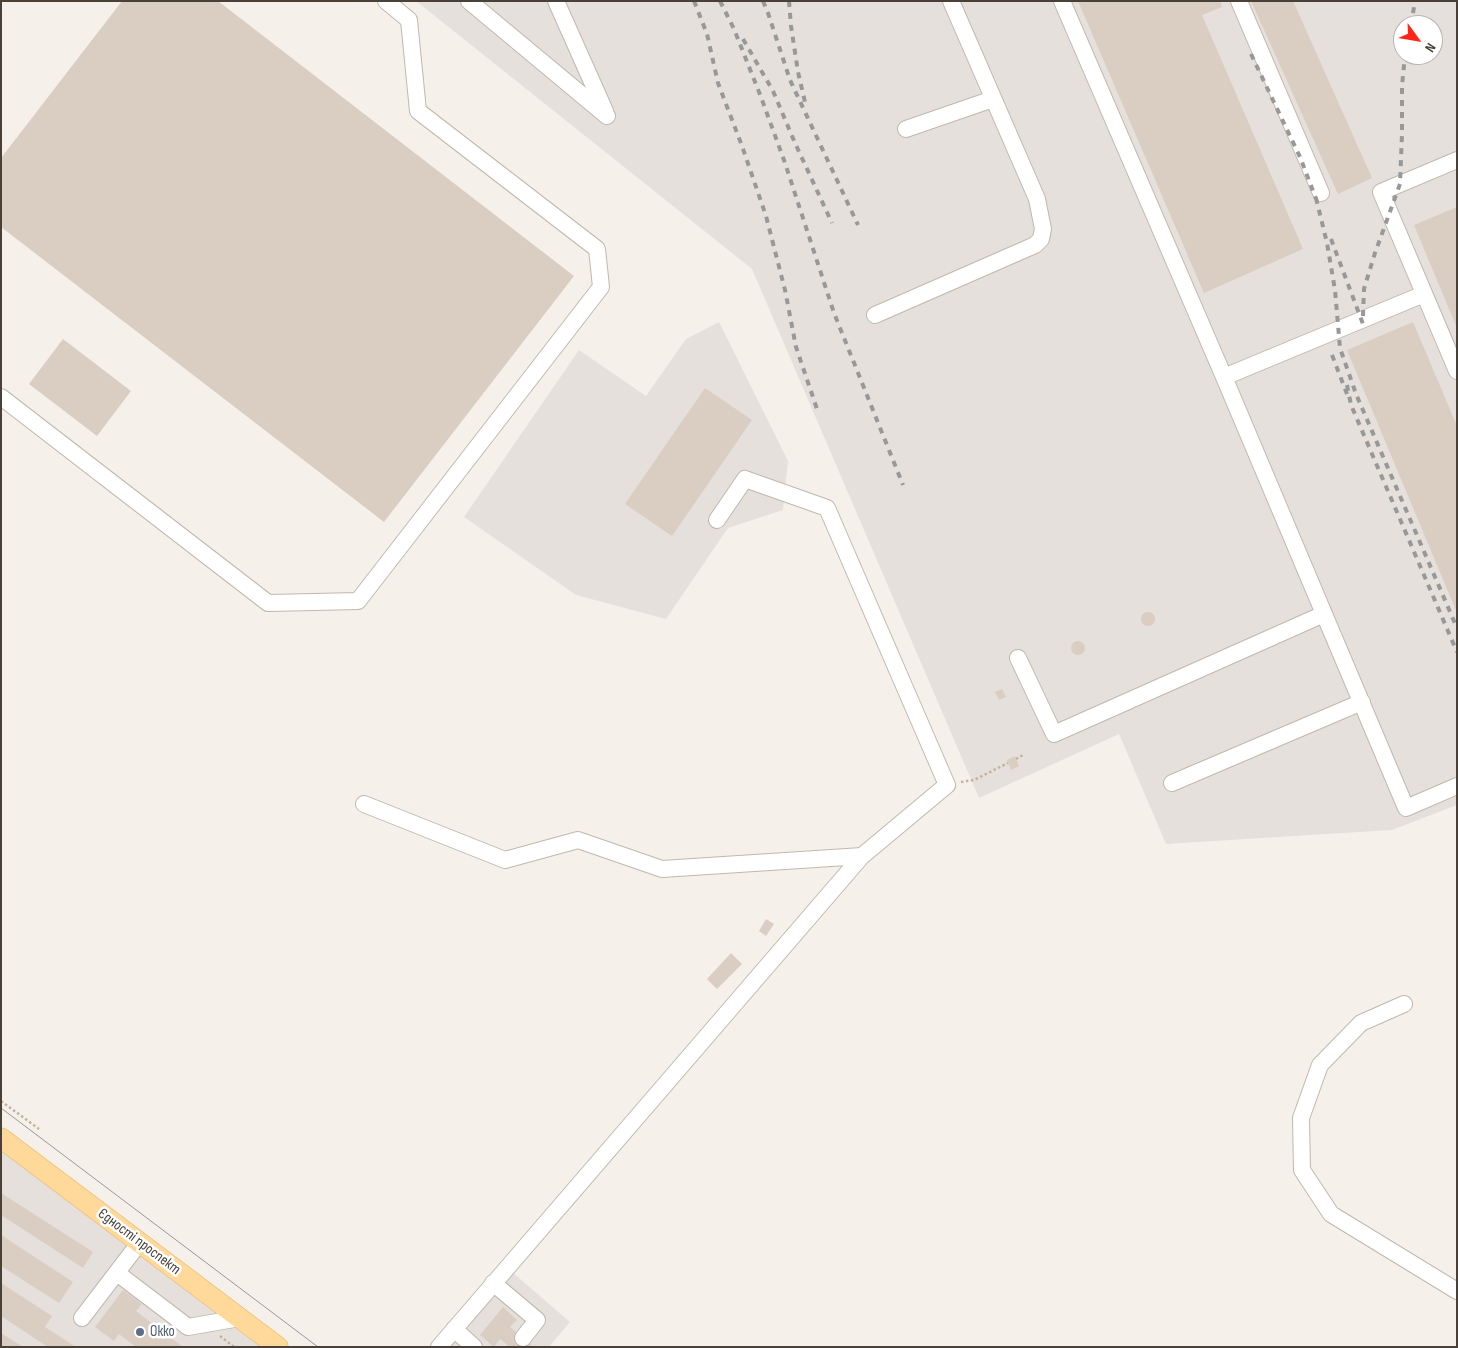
<!DOCTYPE html>
<meta charset="utf-8">
<style>
body{margin:0}
#map{position:relative;width:1458px;height:1348px;overflow:hidden;background:#f5f1ea;font-family:"Sofia Sans Condensed",sans-serif}
canvas{display:block}
.frame{position:absolute;inset:0;border:2px solid #494137;pointer-events:none}
.north{position:absolute;left:1393px;top:15px;width:50px;height:50px;box-sizing:border-box;background:#fff;border:1px solid #b6b3af;border-radius:50%;rotate:122deg;font-size:14px;font-weight:700;line-height:20px;text-align:center;color:#494137}
.north::after{content:'';display:block;margin:auto;width:18px;height:22px;background:#ff2617;clip-path:polygon(50% 0,100% 100%,50% 72%,0 100%)}
</style>
<div id="map">
<canvas width="1458" height="1348"></canvas>
<div class="frame"></div>
<div class="north">N</div>
</div>
<script>
const context = document.querySelector('canvas').getContext('2d');
context.lineJoin = 'round';
function fillPath(path, color) {
  context.fillStyle = color;
  context.fill(path, 'evenodd');
}
function poly(rows) {
  const path = new Path2D();
  for (const r of rows) {
    if (r.length === 3) {
      path.moveTo(r[0] + r[2], r[1]);
      path.arc(r[0], r[1], r[2], 0, 2 * Math.PI);
      continue;
    }
    path.moveTo(r[0], r[1]);
    for (let i = 2; i < r.length; i += 2) path.lineTo(r[i], r[i + 1]);
  }
  return path;
}
function strokePath(path, color, width, dash) {
  context.strokeStyle = color;
  context.lineWidth = width;
  context.lineCap = dash ? 'butt' : 'round';
  context.setLineDash(dash || []);
  context.stroke(path);
}
function label(font, color, halo, rows, align = 'center') {
  context.font = font + ' "Sofia Sans Condensed",sans-serif';
  context.lineWidth = 5;
  context.setLineDash([]);
  context.textBaseline = 'middle';
  context.strokeStyle = halo;
  context.fillStyle = color;
  for (const [text, x, y, turn = 0] of rows) {
    context.save();
    context.translate(x, y);
    context.rotate((+turn || 0) * Math.PI / 180);
    context.textAlign = isNaN(turn) ? turn : align;
    if (halo) context.strokeText(text, 0, 0);
    context.fillText(text, 0, 0);
    context.restore();
  }
}
const industrial = poly([
 [416,1,1457,1,1457,805,1392,830,1166,844,1119,734,979,798,752,269],
 [1403,25,1433,25,1433,55,1403,55],
 [719,322,788,461,783,510,728,528,666,619,576,595,464,517,579,350,646,396,686,339],
 [1,1151,114,1236,261,1347,1,1347],
 [512,1272,570,1322,549,1347,449,1347]
]);
const building = poly([
 [122,1,218,1,574,276,384,522,1,227,1,158],
 [1078,1,1220,1,1222,7,1202,15,1303,249,1204,293],
 [1251,1,1293,1,1372,178,1338,194],
 [1457,207,1457,328,1414,225],
 [1413,322,1457,426,1457,613,1347,350],
 [63,339,131,391,97,436,29,384],
 [705,388,752,420,672,536,625,504],
 [1148,619,7],
 [1078,648,7],
 [1002,689,1006,697,999,700,995,692],
 [1015,756,1019,766,1011,770,1007,760],
 [766,919,774,924,766,936,759,931],
 [731,953,742,964,717,989,707,979],
 [1,1193,93,1252,83,1268,1,1215],
 [1,1235,73,1282,59,1303,1,1266],
 [1,1283,52,1316,45,1327,76,1347,48,1347,1,1316],
 [123,1290,142,1304,136,1311,183,1347,136,1347,119,1334,114,1341,95,1327],
 [503,1307,517,1320,510,1327,533,1347,510,1347,500,1339,494,1347,480,1335],
 [1,1333,23,1347,1,1347]
]);
const path = poly([
 [1016,759,1023,755],
 [961,782,974,780,1008,763],
 [1,1101,39,1129],
 [220,1336,234,1347]
]);
const minor = poly([
 [469,1,607,116],
 [556,1,605,111],
 [1062,1,1224,377,1406,808,1457,786],
 [1239,1,1321,193],
 [906,129,993,99],
 [1457,160,1381,192,1457,371],
 [875,315,1035,245,1041,239,1043,229,1037,199,951,1],
 [1224,377,1424,294],
 [1,397,268,603,358,601,601,287,597,249,418,111,409,20,386,1],
 [1018,658,1054,734,1324,614],
 [1172,783,1362,702],
 [364,804,505,860,578,840,662,869,862,856],
 [1404,1004,1361,1023,1320,1065,1301,1118,1302,1170,1331,1214,1457,1291],
 [117,1273,188,1327,240,1318],
 [493,1283,537,1320,523,1338],
 [82,1318,140,1242],
 [454,1329,474,1347],
 [439,1347,862,856,947,785,827,508,745,479,717,520]
]);
const major = poly([
 [1,1138,278,1347]
]);
const tram = poly([
 [1,1108,318,1347]
]);
const rail = poly([
 [694,1,707,34,718,83,742,146,766,216,785,290,796,347,817,409],
 [720,1,734,29,761,97,785,163,834,313,903,485],
 [763,1,768,13,790,80,858,225],
 [789,1,791,26,798,72,805,102],
 [1411,25,1415,1],
 [743,39,773,91,795,143,832,223],
 [1251,54,1300,157,1318,204],
 [1316,198,1327,243,1335,290,1340,348,1356,394,1457,628],
 [1331,239,1363,324],
 [1363,316,1364,289,1375,253,1400,184,1402,134,1402,86,1405,55],
 [1332,355,1347,394],
 [1347,385,1351,405,1457,652]
]);
const markers = [
 [140,1332,5,"#5c6f8a"]
];
const streetNames = [
 ["Єдності проспект",139,1242,37]
];
const serviceNames = [
 ["Окко",150,1332]
];
fillPath(industrial, '#e5e0db');
fillPath(building, '#dacec2');
strokePath(minor, '#c1b8ac', 18);
strokePath(major, '#e7b566', 21);
strokePath(path, '#c3b29d', 2.5, [2.5, 2.5]);
strokePath(minor, '#fff', 16);
strokePath(major, '#ffd999', 20);
strokePath(tram, '#989898', 1);
strokePath(rail, '#989898', 4, [6, 6]);
for (const [x, y, r, color] of markers) {
  const dot = new Path2D();
  dot.arc(x, y, r, 0, 2 * Math.PI);
  context.fillStyle = color;
  context.fill(dot);
  strokePath(dot, '#fff', 2);
}
label('15px', '#494137', '#fff', streetNames);
label('15px', '#4e5e75', '#fff', serviceNames, 'left');
</script>
